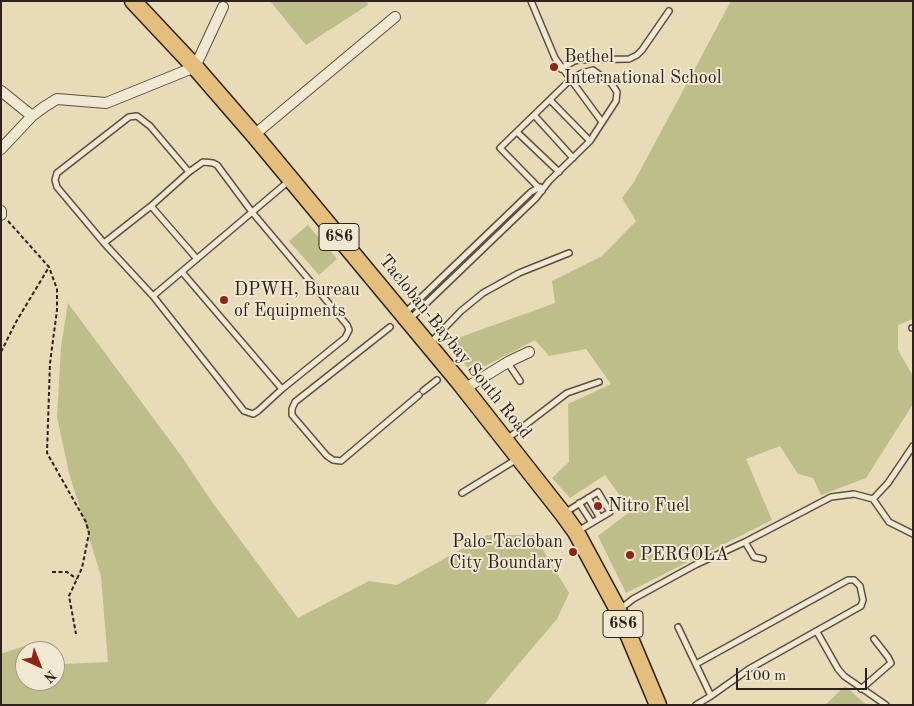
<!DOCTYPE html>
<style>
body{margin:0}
#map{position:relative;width:914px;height:706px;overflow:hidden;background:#e8dbb8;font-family:"Old Standard TT",serif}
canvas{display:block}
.frame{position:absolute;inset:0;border:2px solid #2f211c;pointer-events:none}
.north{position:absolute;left:15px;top:641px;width:50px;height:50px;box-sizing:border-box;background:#f0e8d1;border:1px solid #a39889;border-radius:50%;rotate:136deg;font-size:14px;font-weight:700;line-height:20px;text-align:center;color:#2f211c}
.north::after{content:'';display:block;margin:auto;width:18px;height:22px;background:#8f2418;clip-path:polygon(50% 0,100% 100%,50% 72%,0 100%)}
.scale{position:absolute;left:736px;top:668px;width:131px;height:22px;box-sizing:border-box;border:2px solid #2f211c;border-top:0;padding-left:6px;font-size:15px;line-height:18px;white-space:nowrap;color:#2f211c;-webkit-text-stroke:4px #f0e8d1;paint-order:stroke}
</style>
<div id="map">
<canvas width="914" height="706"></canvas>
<div class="frame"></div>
<div class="north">N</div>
<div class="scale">100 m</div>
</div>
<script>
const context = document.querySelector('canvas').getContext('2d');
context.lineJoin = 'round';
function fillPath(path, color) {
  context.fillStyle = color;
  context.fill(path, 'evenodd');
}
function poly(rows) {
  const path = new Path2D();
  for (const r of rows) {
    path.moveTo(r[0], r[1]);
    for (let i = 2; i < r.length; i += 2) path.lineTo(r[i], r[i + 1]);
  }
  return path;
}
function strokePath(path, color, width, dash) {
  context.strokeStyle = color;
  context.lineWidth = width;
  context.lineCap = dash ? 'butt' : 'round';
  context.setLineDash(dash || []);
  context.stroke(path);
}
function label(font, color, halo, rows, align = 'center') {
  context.font = font + ' "Old Standard TT",serif';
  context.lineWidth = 4;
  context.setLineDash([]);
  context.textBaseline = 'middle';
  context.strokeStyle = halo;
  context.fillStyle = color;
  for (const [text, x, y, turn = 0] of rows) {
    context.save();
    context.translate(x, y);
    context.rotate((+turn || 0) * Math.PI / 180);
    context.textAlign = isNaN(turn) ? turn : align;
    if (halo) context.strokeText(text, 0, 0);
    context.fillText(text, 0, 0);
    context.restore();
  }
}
const green = poly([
 [270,1,367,1,368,5,306,45],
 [731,1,913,1,913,319,898,325,898,350,913,376,913,404,866,478,821,495,813,478,798,474,780,446,746,459,772,520,626,593,598,536,631,511,605,475,570,498,552,478,569,462,568,404,611,384,586,349,549,356,535,340,472,373,447,342,555,303,552,281,602,256,636,221,622,198,634,182],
 [308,225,337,259,319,275,289,241],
 [68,303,182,457,212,502,298,618,369,581,397,585,487,535,534,535,569,593,557,619,484,705,1,705,1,654,27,645,38,651,25,651,25,681,55,681,55,660,63,664,108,662,101,576,69,473,57,417,61,347],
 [845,686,863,702,867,705,825,705]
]);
const path = poly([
 [8,221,49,267,57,289,57,310,50,363,47,453,86,522,89,533,82,568,69,596,76,634],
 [1,352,16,322,49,267],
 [52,572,67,572,77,579]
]);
const service = poly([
 [531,1,555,58,602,122],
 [561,69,574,61,579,60,629,59,637,55,642,50,669,11],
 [550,100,590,141],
 [534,115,573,158],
 [517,132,559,172],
 [151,206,197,259],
 [104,243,151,206,189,172,203,162,213,163,217,165,252,212,347,325,349,330,345,338,282,389,258,411,253,414,244,411,153,296,104,243,57,187,55,180,57,173,129,117,137,116,150,126,189,172],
 [182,272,282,389],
 [153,296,290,180],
 [406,312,531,192,540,187],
 [410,319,536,198,549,181,590,141,616,101,617,92,611,83,593,70,582,73,570,80,500,148,542,191],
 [390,327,295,402,292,409,292,415,327,456,333,460,341,461,419,395],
 [912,328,913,328],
 [431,342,461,311,483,293,519,273,569,253],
 [508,363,520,381],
 [423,391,437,380],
 [507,439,567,393,599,382],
 [462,493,517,459],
 [588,498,600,518],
 [873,499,889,522,913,534],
 [579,503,592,523],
 [566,512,598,492,610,512,578,531],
 [745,542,754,557,763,559],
 [619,610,633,599,695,565,745,542,831,497,854,494,873,499,888,483,913,446],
 [678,627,711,696,696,705],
 [817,632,838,669,844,676,886,705],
 [696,664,848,580,854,580,860,586,863,600,861,606,749,669,711,696],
 [861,689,891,663,888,657,874,639]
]);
const minor = poly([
 [1,91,32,116],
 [254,135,395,17],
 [1,149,32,116,44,107,57,99,106,103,195,67,223,7],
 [1,211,1,215],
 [464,389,508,362,529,352]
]);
const primary = poly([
 [133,1,195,67,254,135,460,383,563,514,576,532,618,610,658,705]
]);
const markers = [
 [554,67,5,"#8f2418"],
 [224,300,5,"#8f2418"],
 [598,506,5,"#8f2418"],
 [573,552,5,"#8f2418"],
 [630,555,5,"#8f2418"]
];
const shields = [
 [339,237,40],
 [623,624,40]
];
const shieldNames = [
 ["686",339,237],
 ["686",623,624]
];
const poiNames = [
 ["Bethel",564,57],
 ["International School",564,78],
 ["DPWH, Bureau",234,290],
 ["of Equipments",234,311],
 ["Nitro Fuel",608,506],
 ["Palo-Tacloban",563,542,"right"],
 ["City Boundary",563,563,"right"],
 ["PERGOLA",640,555]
];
const streetNames = [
 ["Tacloban-Baybay South Road",455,347,51]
];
fillPath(green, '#bdbe8a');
strokePath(service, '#5d5043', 8);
strokePath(minor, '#5d5043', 12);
strokePath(primary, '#2f211c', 19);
strokePath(path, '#2f211c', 2, [4, 2.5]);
strokePath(service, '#f0e8d1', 5);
strokePath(minor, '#f0e8d1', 10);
strokePath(primary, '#e4be7c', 16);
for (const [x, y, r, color] of markers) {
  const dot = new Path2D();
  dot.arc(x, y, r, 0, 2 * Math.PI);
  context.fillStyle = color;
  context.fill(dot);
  strokePath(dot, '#f0e8d1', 2);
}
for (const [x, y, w] of shields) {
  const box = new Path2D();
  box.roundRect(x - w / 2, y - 13.5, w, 27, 4);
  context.fillStyle = '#f0e8d1';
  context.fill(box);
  strokePath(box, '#2f211c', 1);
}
label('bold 16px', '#2f211c', null, shieldNames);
label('18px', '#2f211c', '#f0e8d1', poiNames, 'left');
label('18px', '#2f211c', '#f0e8d1', streetNames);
</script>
